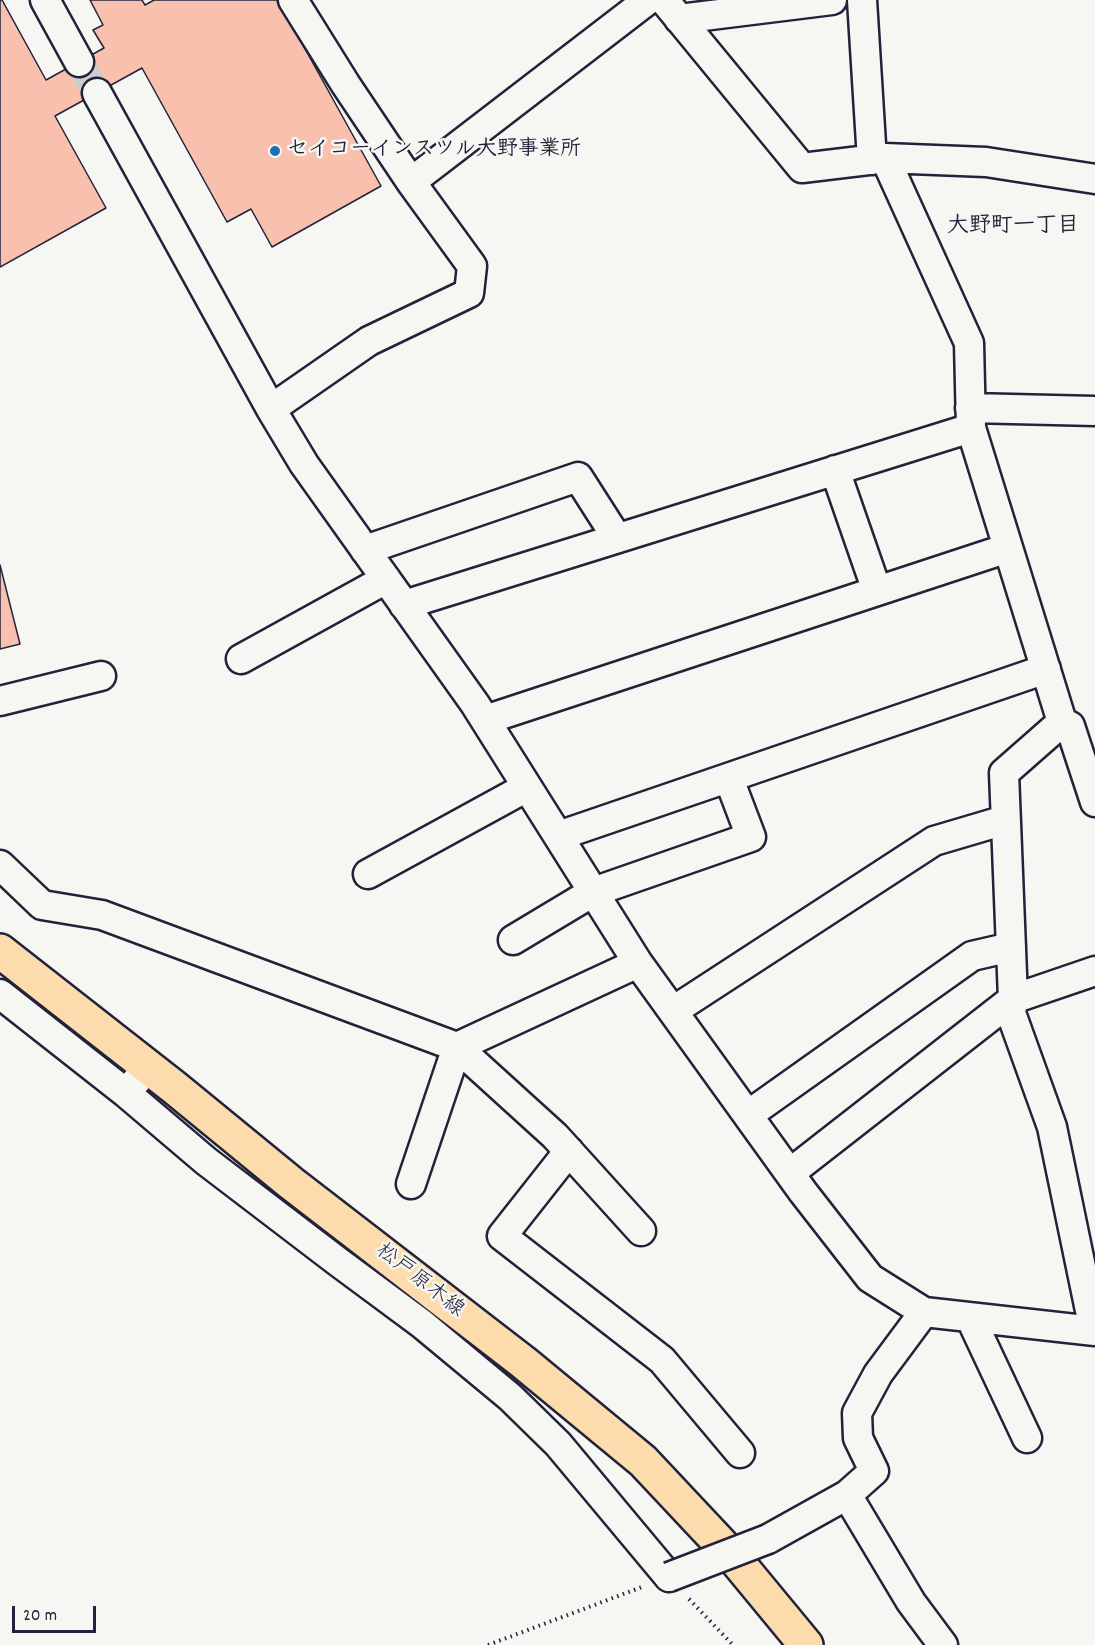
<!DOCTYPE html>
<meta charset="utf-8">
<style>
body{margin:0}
#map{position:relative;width:1095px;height:1645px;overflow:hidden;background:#f6f6f2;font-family:Dekko,sans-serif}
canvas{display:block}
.scale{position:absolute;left:12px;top:1606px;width:84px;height:27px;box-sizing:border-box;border:3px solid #22223b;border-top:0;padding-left:8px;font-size:18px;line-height:21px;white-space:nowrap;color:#22223b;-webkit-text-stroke:4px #f6f6f2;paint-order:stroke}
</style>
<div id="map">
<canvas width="1095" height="1645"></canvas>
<div class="scale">20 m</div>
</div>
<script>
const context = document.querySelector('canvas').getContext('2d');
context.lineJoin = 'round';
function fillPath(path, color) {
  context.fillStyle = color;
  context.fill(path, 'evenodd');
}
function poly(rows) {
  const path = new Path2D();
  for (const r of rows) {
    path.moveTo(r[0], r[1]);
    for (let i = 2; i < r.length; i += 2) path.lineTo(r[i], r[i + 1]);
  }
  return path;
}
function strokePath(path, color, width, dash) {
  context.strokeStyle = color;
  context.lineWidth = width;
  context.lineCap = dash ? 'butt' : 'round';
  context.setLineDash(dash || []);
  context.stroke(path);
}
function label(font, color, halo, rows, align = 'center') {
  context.font = font + ' Dekko,"Klee One",sans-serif';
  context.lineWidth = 5;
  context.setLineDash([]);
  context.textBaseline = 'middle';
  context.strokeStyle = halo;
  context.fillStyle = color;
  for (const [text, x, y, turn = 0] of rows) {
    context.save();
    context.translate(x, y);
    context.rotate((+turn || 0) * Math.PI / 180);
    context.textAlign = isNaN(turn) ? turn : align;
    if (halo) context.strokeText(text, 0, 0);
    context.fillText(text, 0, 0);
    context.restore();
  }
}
const building = poly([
 [0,0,2,0,46,80,104,48,93,30,103,25,90,0,142,0,145,5,154,0,278,0,381,186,272,247,251,209,227,222,142,68,55,116,106,208,0,267,0,0],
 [0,565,20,644,0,649,0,565]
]);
const minorTunnel = poly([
 [79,62,97,93]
]);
const path = poly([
 [689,1599,733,1645],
 [488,1645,642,1587]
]);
const minor = poly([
 [45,0,79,62],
 [293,0,346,85,411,182,648,0],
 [664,0,802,168,885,158,986,162,1095,179],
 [862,0,872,160],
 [679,19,832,0],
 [97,93,271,409,304,464,475,704,638,963,803,1192,870,1278,924,1312,1095,1331],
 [970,408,1095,411],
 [271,409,369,341,469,293,472,266,411,182],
 [835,470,877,591],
 [365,550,578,477,617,538],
 [404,605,971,428],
 [241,659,386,579],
 [0,701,101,676],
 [485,720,1008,548],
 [1062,722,1070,726,1095,802],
 [558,836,1046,669],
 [0,865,42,905,102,915,457,1047,638,963],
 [368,874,527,787],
 [513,940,593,892,751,837,729,779],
 [0,994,126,1093,137,1080],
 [673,1011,934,841,1005,820],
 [126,1093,206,1161,337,1261,422,1324,510,1397,558,1444,669,1577],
 [748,1115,972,956,1011,947],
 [569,1151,502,1236,662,1360,740,1453],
 [790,1173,1013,999,1004,773,1062,722,971,428,969,343,885,158],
 [411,1184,457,1047,555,1136,641,1231],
 [970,1317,1027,1438],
 [1094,1330,1052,1127,1011,1013,1013,999,1095,971],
 [847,1495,911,1602,943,1645],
 [768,1539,847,1495,874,1471,858,1438,857,1413,878,1374,924,1312]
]);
const major = poly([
 [0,951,175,1088,291,1183,523,1362,643,1461,735,1559,806,1645]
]);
const minorBridge = poly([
 [669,1577,768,1539]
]);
const markers = [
 [275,151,6,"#1f6fb2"]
];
const poiNames = [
 ["セイコーインスツル大野事業所",287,151]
];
const streetNames = [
 ["松戸原木線",419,1282,38]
];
const neighbourhoodNames = [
 ["大野町一丁目",1013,228]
];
fillPath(building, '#f8c0ad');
strokePath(building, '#22223b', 1.5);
strokePath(minorTunnel, '#cccccd', 28, [28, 14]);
strokePath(minor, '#22223b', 33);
strokePath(major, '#22223b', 38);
strokePath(path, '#22223b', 4, [1.5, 4.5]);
strokePath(minor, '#f6f6f2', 28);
strokePath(major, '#fcdcac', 33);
strokePath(minorBridge, '#22223b', 33, []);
strokePath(minorBridge, '#f6f6f2', 28);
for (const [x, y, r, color] of markers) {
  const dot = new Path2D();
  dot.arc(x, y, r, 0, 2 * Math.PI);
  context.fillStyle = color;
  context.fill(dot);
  strokePath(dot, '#f6f6f2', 2);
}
label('bold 21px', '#22223b', '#f6f6f2', poiNames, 'left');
label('21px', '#22223b', '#f6f6f2', streetNames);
label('bold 22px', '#22223b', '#f6f6f2', neighbourhoodNames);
</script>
